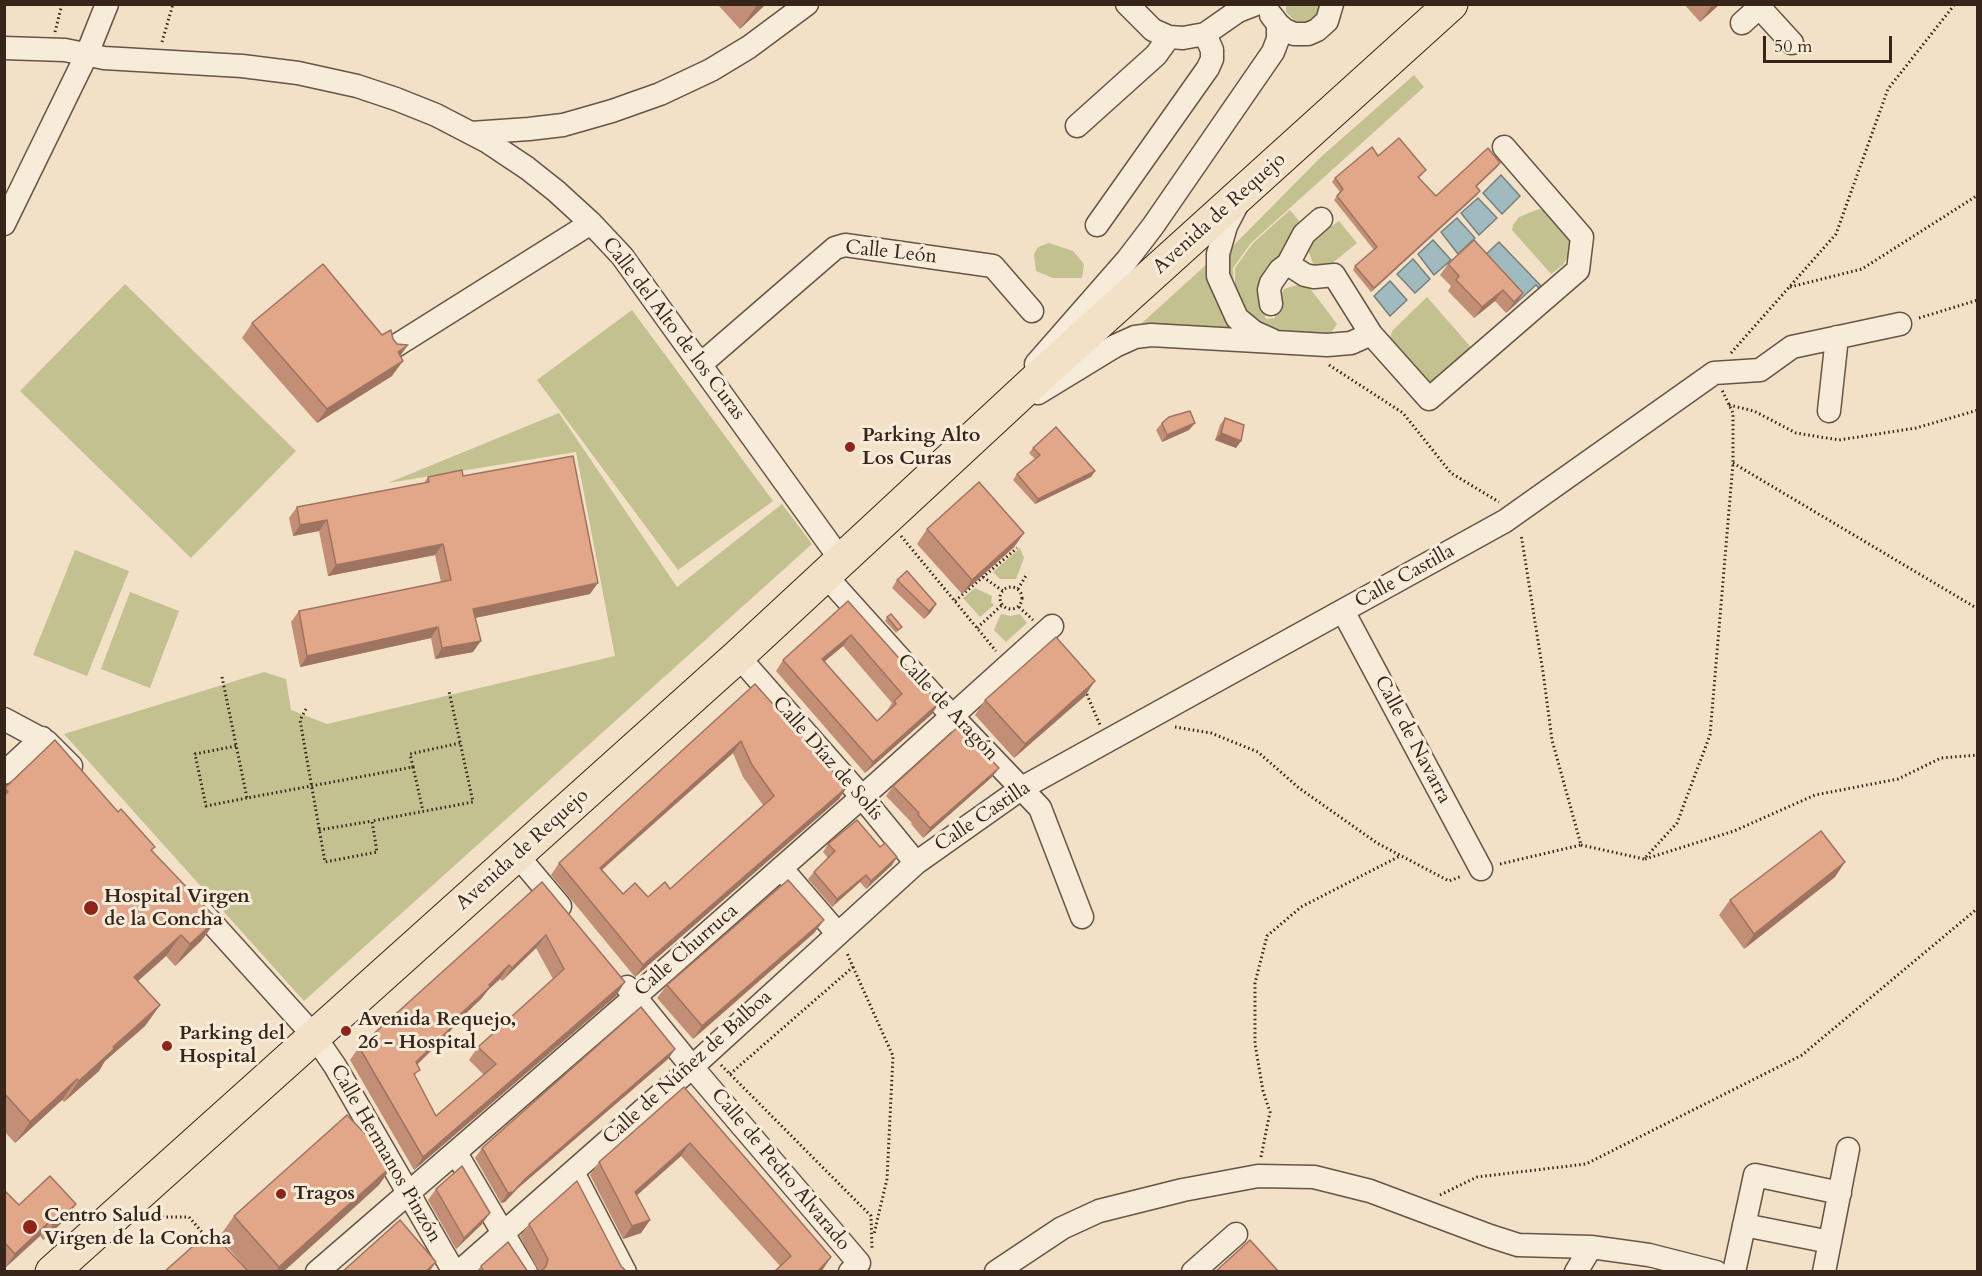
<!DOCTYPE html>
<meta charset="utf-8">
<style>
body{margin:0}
#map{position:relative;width:1982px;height:1276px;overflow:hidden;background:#f2e1c6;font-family:Cardo,serif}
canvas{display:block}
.frame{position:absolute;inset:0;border:6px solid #38251a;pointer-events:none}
.scale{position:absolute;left:1763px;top:36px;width:129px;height:27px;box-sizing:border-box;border:3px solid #38251a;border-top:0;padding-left:8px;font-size:18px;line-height:21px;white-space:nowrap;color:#38251a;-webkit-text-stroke:4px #f7ecda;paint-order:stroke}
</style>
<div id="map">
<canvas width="1982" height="1276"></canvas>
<div class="frame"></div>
<div class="scale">50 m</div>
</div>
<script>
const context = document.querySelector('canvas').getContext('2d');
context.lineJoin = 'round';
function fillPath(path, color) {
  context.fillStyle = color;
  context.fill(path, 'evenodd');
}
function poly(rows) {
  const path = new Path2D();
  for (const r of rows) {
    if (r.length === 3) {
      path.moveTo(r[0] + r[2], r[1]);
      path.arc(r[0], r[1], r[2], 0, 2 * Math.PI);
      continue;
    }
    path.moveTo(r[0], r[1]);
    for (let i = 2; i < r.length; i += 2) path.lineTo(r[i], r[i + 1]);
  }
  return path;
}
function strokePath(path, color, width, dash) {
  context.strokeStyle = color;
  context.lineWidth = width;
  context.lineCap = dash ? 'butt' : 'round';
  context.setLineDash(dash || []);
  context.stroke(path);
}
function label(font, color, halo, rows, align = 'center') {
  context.font = font + ' Cardo,serif';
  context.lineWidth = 6;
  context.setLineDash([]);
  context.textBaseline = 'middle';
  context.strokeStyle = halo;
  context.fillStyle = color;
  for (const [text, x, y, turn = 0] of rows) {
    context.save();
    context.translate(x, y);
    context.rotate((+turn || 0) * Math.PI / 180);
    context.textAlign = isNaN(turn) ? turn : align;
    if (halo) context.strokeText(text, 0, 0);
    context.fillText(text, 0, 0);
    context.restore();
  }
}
const green = poly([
 [1320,4,1318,14,1307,22,1296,22,1286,12,1286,5],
 [1414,75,1424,87,1251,243,1233,268,1234,288,1228,269,1228,259,1232,247,1322,156],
 [1539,209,1552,212,1566,233,1570,243,1569,254,1563,265,1551,274,1512,230,1513,225,1519,217],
 [1290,210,1304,227,1262,303,1266,319,1275,318,1277,304,1284,289,1297,285,1309,287,1337,324,1329,336,1281,333,1257,323,1244,309,1235,288,1235,268,1253,243],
 [1339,221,1357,243,1330,265,1314,266,1308,250,1308,243],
 [1049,243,1073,251,1079,258,1084,264,1082,278,1053,278,1036,271,1034,254,1038,247],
 [1208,263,1234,330,1144,326,1142,323],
 [125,284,296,451,191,558,20,391],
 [1427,297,1475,352,1433,383,1421,380,1389,342,1392,331],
 [632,310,773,501,678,570,537,380],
 [559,413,677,587,782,504,812,544,304,1001,64,734,264,672,286,679,291,710,327,724,615,656,576,452,388,483],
 [1020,548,1024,558,1016,579,1000,579,993,572],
 [75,550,129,571,87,676,33,655],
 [975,588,992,596,991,602,994,605,980,617,963,598],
 [130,592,179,611,150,688,101,669],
 [1001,614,1010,616,1020,614,1027,623,1006,642,994,630]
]);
const water = poly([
 [1501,175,1520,196,1502,214,1483,193,1501,175],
 [1478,198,1497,218,1479,235,1461,213,1478,198],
 [1457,218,1475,238,1458,254,1441,232,1457,218],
 [1433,240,1451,260,1434,275,1418,254,1433,240],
 [1499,242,1543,288,1541,290,1536,285,1516,303,1478,262,1499,242],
 [1413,259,1430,279,1415,293,1397,274,1413,259],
 [1390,281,1407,300,1390,316,1374,296,1390,281]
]);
const path = poly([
 [55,32,62,4],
 [162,42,173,4],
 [1790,287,1862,269,1978,195],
 [1919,318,1978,300],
 [1731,353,1836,234,1888,89,1955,4],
 [1329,365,1403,413,1451,473,1499,502],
 [1729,405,1754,411,1796,433,1839,440,1916,428,1978,410],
 [1733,463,1978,609],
 [901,536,996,651],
 [983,577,1003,591],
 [1011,598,11],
 [1018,589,1027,574],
 [955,601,1017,548],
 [1019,607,1033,620],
 [977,628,1002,605],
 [222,677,247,798,413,767,410,754,460,743],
 [1085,690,1100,725],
 [306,709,300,720,325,862,377,852,372,821,473,802,449,691],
 [1175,727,1211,733,1258,752,1299,788,1377,843,1449,881,1462,876],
 [236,746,195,754,206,806,247,798],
 [413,767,423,811],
 [319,830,372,821],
 [1581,845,1644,859,1677,823,1710,735,1733,463,1733,413,1722,390],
 [1645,859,1734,831,1815,795,1898,779,1941,758,1978,755],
 [1500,864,1581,845,1552,740,1543,672,1521,534],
 [853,967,893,1056,887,1179,874,1234],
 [721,1065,871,1216,872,1248],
 [730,1074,853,967,847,953],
 [1261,1157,1270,1112,1263,1091,1255,1044,1255,983,1267,936,1301,907,1400,856],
 [1440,1195,1477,1177,1586,1164,1802,1055,1978,908],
 [162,1217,189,1217,207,1238]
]);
const minor = poly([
 [1127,4,1153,30,1169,37,1183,38,1205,34,1238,11,1256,4],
 [1760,8,1792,43],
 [1271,15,1278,24,1285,30,1294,34,1308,34,1317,30,1327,21,1332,4],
 [1742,23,1763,4],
 [4,48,65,50,104,58,242,66,298,73,357,86,396,99,436,115,488,142,527,168,556,191,591,223,622,256,841,560],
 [1077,126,1156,55,1169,37],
 [471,133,529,129,563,125,612,111,660,94,711,70,749,47,807,4],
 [1237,205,1226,226,1218,254,1218,276,1237,318,1254,332,1272,340],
 [1321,219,1304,234,1288,264,1305,275,1314,277,1334,275,1371,334],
 [4,224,87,54,107,4],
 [1097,225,1208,68,1212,59,1212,50,1205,34],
 [1271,304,1269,290,1271,283,1280,270,1288,264],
 [394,347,591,223],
 [701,364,835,248,845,245,993,266,1032,311],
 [1036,364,1127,260,1153,226,1273,52,1278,39,1278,24],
 [1038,393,1115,346,1135,337,1151,335,1327,345,1351,343,1371,334,1429,399,1578,270,1582,237,1504,147],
 [1829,411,1837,337],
 [825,575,952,716,1040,808,1082,917],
 [1343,611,1481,869],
 [738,656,862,797,916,863],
 [4,719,47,742,71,766],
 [4,773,42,738],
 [517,855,560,906],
 [781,868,838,934],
 [193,902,315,1037,335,1066,454,1272],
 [627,987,692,1067,859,1263,850,1272],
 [456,1153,526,1272],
 [573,1172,625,1272],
 [1744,1225,1830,1242],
 [317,1272,636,996,879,782,1052,626],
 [459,1272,692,1067,916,863,1022,788,1505,521,1714,373,1760,370,1792,347,1900,324],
 [996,1272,1062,1228,1099,1211,1183,1190,1258,1176,1314,1177,1370,1191,1490,1236,1518,1245,1591,1247,1649,1255,1716,1272],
 [1193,1272,1236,1234],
 [1576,1272,1591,1247],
 [1734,1272,1755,1175,1840,1193],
 [1824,1272,1848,1149]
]);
const highway = poly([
 [52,1272,738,656,1042,374,1451,4]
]);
const wall = poly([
 [720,4,766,4,740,29,719,6],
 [1684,4,1720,4,1700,22],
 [1378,156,1423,174,1419,178,1436,196,1500,163,1497,167,1476,187,1477,195,1371,292,1353,270,1355,266,1374,250,1334,200,1340,192,1332,182,1335,178],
 [1474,240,1516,304,1506,313,1495,301,1474,318,1448,291,1451,286,1440,275,1448,264],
 [252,323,382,335,393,339,400,356,392,376,317,423,242,338],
 [1225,418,1241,441,1236,448,1215,440,1220,425],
 [1162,423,1195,423,1189,430,1162,442,1156,430],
 [1033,448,1095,471,1091,477,1035,504,1013,480,1017,474,1035,459,1029,453],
 [463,476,590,594,475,618,473,652,435,659,431,638,300,667,291,622,299,611,441,582,435,555,328,576,319,531,293,536,289,518,297,507,424,483,428,477],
 [927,529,1024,533,1014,547,962,594,917,544],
 [897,580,936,604,931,612,924,619,892,588],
 [848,601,939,703,932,714,865,773,776,671,783,660],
 [843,646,892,703,886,712,877,721,824,662],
 [887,617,902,627,896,633,885,621],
 [755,684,839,799,635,977,551,875,559,863],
 [733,753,743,777,763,805,670,889,648,897,623,894,602,870],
 [1085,696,1014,758,975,715,985,700],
 [999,768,992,777,923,838,911,824,912,823,886,796,893,786],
 [4,788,152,851,217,919,202,940,175,966,166,956,138,981,160,1005,145,1026,105,1061,99,1071,64,1102,62,1100,15,1143,4,1131],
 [828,844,892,865,866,889,860,882,832,907,808,879,814,872,828,858,823,852],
 [1835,877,1744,949,1719,915,1730,900],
 [542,882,616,996,414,1170,350,1060,359,1047],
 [536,948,553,979,478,1047,469,1060,484,1075,436,1116,415,1077,417,1065,447,1035,457,1022,481,999,488,990,500,979,502,981],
 [824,920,814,933,693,1039,657,998,667,985],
 [675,1049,668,1059,517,1189,505,1202,501,1203,475,1158,482,1148],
 [684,1087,831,1257,821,1272,774,1272,780,1266,681,1156,636,1196,650,1220,641,1233,623,1239,590,1175,599,1162],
 [379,1185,283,1272,249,1272,219,1237,234,1216],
 [436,1189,482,1224,456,1249,428,1200],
 [4,1190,19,1205,76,1204,66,1219,43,1240,40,1236,5,1268],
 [529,1224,621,1266,627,1272,539,1272,520,1236],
 [481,1266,528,1272,477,1272]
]);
const shadedWall = poly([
 [758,4,766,4,740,29,755,8],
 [1714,4,1720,4,1700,22,1710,8],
 [1500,163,1497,167,1473,190,1476,186],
 [1480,191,1477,195,1371,292,1374,288],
 [1503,290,1495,301,1474,318,1482,307],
 [1523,293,1516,304,1506,313,1514,302],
 [408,345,398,359,398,352],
 [403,361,392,376,317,423,327,409],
 [1195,423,1189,430,1162,442,1167,435],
 [1221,433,1241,441,1236,448,1215,440],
 [1095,471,1091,477,1035,504,1038,499],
 [327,520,319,531,293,536,300,525],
 [1024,533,1014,547,962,594,972,580],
 [443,544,435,555,328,576,336,565],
 [598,583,590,594,465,620,473,609],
 [936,604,931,612,924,619,929,611],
 [438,627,431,638,300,667,307,656],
 [851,635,843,646,814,670,822,659],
 [481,641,473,652,435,659,442,648],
 [1095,681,1085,696,1014,758,1025,744],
 [939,703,932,714,865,773,873,762],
 [741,741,733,753,591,879,600,868],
 [999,768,992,777,923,838,930,828],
 [847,787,839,799,635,977,643,965],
 [897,857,892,865,866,889,871,881],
 [1845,862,1835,877,1744,949,1754,934],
 [866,875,860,882,832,907,837,899],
 [217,919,202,940,175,966,190,944],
 [824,920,814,933,693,1039,702,1026],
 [181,935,166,956,119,998,134,977],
 [546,935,536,948,502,981,512,968],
 [509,965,500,979,488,990,481,999,445,1033,454,1020],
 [625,982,616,996,414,1170,423,1157],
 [160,1005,145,1026,105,1061,99,1071,64,1102,79,1081,113,1047],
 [457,1022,447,1035,406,1075,416,1062],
 [675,1049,668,1059,517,1189,505,1202,501,1203,508,1193],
 [77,1079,62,1100,15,1143,30,1122],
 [690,1143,681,1156,626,1205,635,1192],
 [394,1164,379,1185,283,1272,276,1272,279,1267],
 [76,1204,66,1219,43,1240,53,1225],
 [490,1213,482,1224,456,1249,464,1238],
 [650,1220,641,1233,623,1239,632,1226],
 [50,1221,40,1236,5,1268,15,1254],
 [831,1257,821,1272,817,1272],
 [436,1262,429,1272,425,1272]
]);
const building = poly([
 [1399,138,1426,170,1418,177,1436,196,1488,148,1500,163,1476,186,1480,191,1374,288,1355,266,1377,247,1337,196,1343,189,1335,178,1372,147,1378,156,1399,138],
 [1474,240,1523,293,1514,302,1503,290,1482,307,1456,280,1459,276,1448,264,1474,240],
 [323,264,382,335,391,330,393,339,397,344,408,345,398,352,403,361,327,409,252,323,323,264],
 [1190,411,1195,423,1167,435,1162,423,1169,417,1190,411],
 [1225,418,1244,425,1241,441,1221,433,1225,418],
 [1056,427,1095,471,1038,499,1017,474,1040,455,1033,448,1056,427],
 [573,456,598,583,473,609,481,641,442,648,438,627,307,656,299,611,451,580,443,544,336,565,327,520,300,525,297,507,429,482,428,477,462,470,463,476,573,456],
 [979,482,1024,533,972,580,927,529,979,482],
 [907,571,936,604,929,611,897,580,907,571],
 [848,601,939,703,873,762,783,660,848,601],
 [851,635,902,694,894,701,896,704,877,721,822,659,851,635],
 [891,614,902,627,898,630,887,617,891,614],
 [1056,637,1095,681,1025,744,985,700,1056,637],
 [755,684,847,787,643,965,559,863,755,684],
 [741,741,752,765,774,796,670,889,665,882,648,897,635,883,623,894,600,868,741,741],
 [959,726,999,768,930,828,918,815,919,813,893,786,959,726],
 [55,740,118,812,121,809,155,847,151,850,217,919,190,944,181,935,134,977,160,1005,113,1047,114,1049,79,1081,77,1079,30,1122,4,1093,4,795,8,792,5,788,55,740],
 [857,820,880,847,885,843,897,857,871,881,866,875,837,899,814,872,835,851,828,844,857,820],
 [1821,831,1845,862,1754,934,1730,900,1821,831],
 [788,880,824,920,702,1026,667,985,788,880],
 [542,882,625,982,423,1157,359,1047,542,882],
 [546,935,564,969,478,1047,496,1064,436,1116,414,1074,420,1070,416,1062,457,1022,454,1020,491,986,489,985,509,965,512,968,546,935],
 [641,1007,675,1049,525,1179,513,1192,508,1193,482,1148,641,1007],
 [684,1087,831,1257,817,1272,774,1272,791,1256,690,1143,635,1192,650,1220,632,1226,599,1162,684,1087],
 [347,1115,394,1164,279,1267,234,1216,347,1115],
 [462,1166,490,1213,464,1238,436,1189,462,1166],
 [50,1176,76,1204,53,1225,50,1221,15,1254,4,1242,4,1190,19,1205,50,1176],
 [577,1181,621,1266,627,1272,541,1272,546,1266,548,1259,529,1224,577,1181],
 [400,1220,436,1262,425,1272,342,1272,400,1220],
 [210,1231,249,1272,164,1272,210,1231],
 [1250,1240,1279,1272,1215,1272,1250,1240],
 [508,1242,528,1272,484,1272,481,1266,508,1242]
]);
const markers = [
 [850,447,6,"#8f2418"],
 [91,908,8,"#8f2418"],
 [346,1031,6,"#8f2418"],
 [167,1046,6,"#8f2418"],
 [281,1194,6,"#8f2418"],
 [30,1227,8,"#8f2418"]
];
const streetNames = [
 ["Avenida de Requejo",1220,214,-42],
 ["Calle León",891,253,6],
 ["Calle del Alto de los Curas",673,329,53],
 ["Calle Castilla",1405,577,-29],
 ["Calle de Aragón",947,708,47],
 ["Calle de Navarra",1412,740,62],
 ["Calle Díaz de Solís",827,759,49],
 ["Calle Castilla",983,817,-34],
 ["Avenida de Requejo",523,850,-42],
 ["Calle Churruca",687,951,-41],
 ["Calle de Núñez de Balboa",688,1068,-42],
 ["Calle Hermanos Pinzón",385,1154,60],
 ["Calle de Pedro Alvarado",780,1170,50]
];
const poiNames = [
 ["Parking Alto",862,436],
 ["Los Curas",862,459],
 ["Hospital Virgen",104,897],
 ["de la Concha",104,920],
 ["Avenida Requejo,",358,1020],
 ["26 - Hospital",358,1043],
 ["Parking del",179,1034],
 ["Hospital",179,1057],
 ["Tragos",293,1194],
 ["Centro Salud",44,1216],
 ["Virgen de la Concha",44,1239]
];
fillPath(green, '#c3c190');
fillPath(water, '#a0bbc0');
strokePath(water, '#767f7e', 1.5);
strokePath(minor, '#665445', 25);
strokePath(highway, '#38251a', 35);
strokePath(path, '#38251a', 3, [1.5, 3]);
strokePath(minor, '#f7ecda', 22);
strokePath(highway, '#f2e1c6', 33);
fillPath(wall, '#c28f76');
fillPath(shadedWall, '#9e7460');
fillPath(building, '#e2a689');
strokePath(building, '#9e7460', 1.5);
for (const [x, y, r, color] of markers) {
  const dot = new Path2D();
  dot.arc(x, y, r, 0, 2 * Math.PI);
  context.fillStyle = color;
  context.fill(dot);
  strokePath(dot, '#f7ecda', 2);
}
label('20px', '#38251a', '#f7ecda', streetNames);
label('bold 20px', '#38251a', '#f7ecda', poiNames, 'left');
</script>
